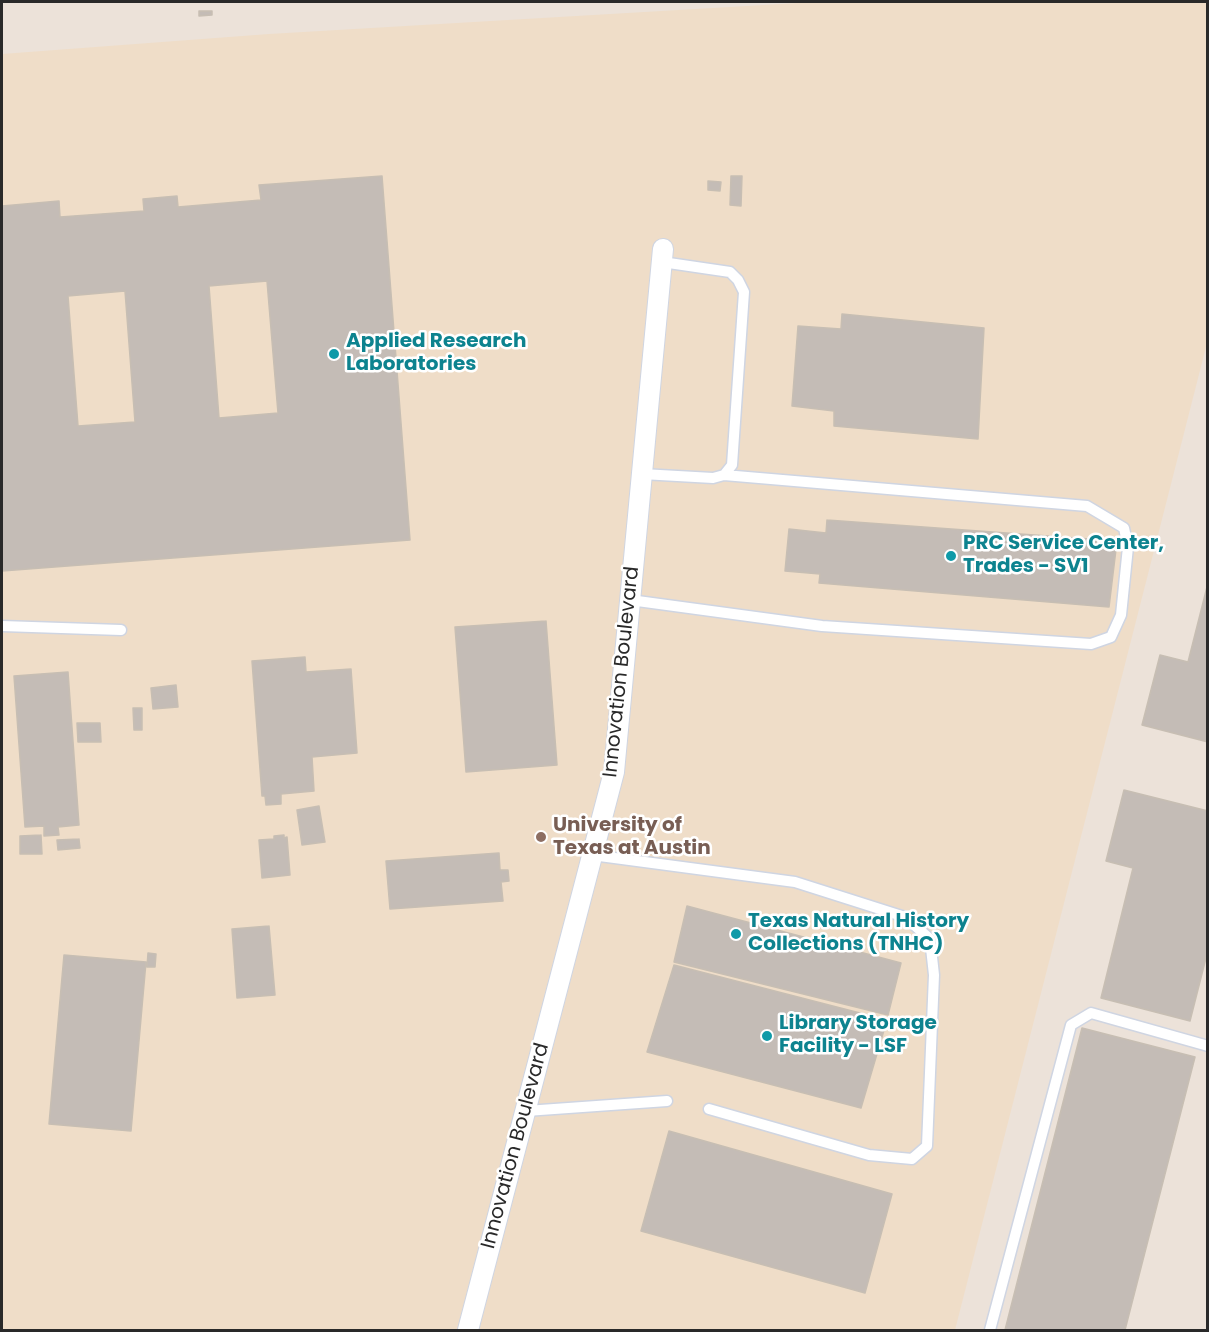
<!DOCTYPE html>
<style>
body{margin:0}
#map{position:relative;width:1209px;height:1332px;overflow:hidden;background:#ece2d9;font-family:Poppins,sans-serif}
canvas{display:block}
.frame{position:absolute;inset:0;border:3px solid #292929;pointer-events:none}
</style>
<div id="map">
<canvas width="1209" height="1332"></canvas>
<div class="frame"></div>
</div>
<script>
const context = document.querySelector('canvas').getContext('2d');
context.lineJoin = 'round';
function fillPath(path, color) {
  context.fillStyle = color;
  context.fill(path, 'evenodd');
}
function poly(rows) {
  const path = new Path2D();
  for (const r of rows) {
    path.moveTo(r[0], r[1]);
    for (let i = 2; i < r.length; i += 2) path.lineTo(r[i], r[i + 1]);
  }
  return path;
}
function strokePath(path, color, width, dash) {
  context.strokeStyle = color;
  context.lineWidth = width;
  context.lineCap = dash ? 'butt' : 'round';
  context.setLineDash(dash || []);
  context.stroke(path);
}
function label(font, color, halo, rows, align = 'center') {
  context.font = font + ' Poppins,sans-serif';
  context.lineWidth = 5;
  context.setLineDash([]);
  context.textBaseline = 'middle';
  context.strokeStyle = halo;
  context.fillStyle = color;
  for (const [text, x, y, turn = 0] of rows) {
    context.save();
    context.translate(x, y);
    context.rotate((+turn || 0) * Math.PI / 180);
    context.textAlign = isNaN(turn) ? turn : align;
    if (halo) context.strokeText(text, 0, 0);
    context.fillText(text, 0, 0);
    context.restore();
  }
}
const education = poly([
 [815,2,1207,2,1207,343,955,1330,2,1330,2,54,269,34]
]);
const building = poly([
 [199,11,212,11,212,15,199,16,199,11],
 [382,176,410,540,2,571,2,206,59,201,60,217,144,211,143,199,177,196,178,207,261,200,259,185,382,176],
 [267,281,278,413,219,418,209,286,267,281],
 [125,291,135,422,78,426,68,296,125,291],
 [731,176,742,176,741,206,730,205,731,176],
 [708,181,721,182,720,191,708,190,708,181],
 [842,314,984,328,978,439,834,426,834,411,792,406,798,326,841,329,842,314],
 [827,520,1117,541,1109,607,819,583,820,574,785,571,789,529,826,533,827,520],
 [1208,583,1208,742,1142,725,1160,655,1188,662,1208,583],
 [546,621,557,765,466,772,455,627,546,621],
 [305,657,306,672,351,669,357,753,312,757,314,791,281,794,281,804,266,805,265,796,262,796,252,661,305,657],
 [68,672,79,825,58,827,59,835,44,836,44,826,25,827,14,676,68,672],
 [176,685,178,707,153,709,151,688,176,685],
 [133,708,142,708,142,730,134,730,133,708],
 [77,723,100,723,101,742,78,742,77,723],
 [1124,790,1208,811,1208,950,1190,1021,1101,998,1133,868,1106,861,1124,790],
 [319,806,325,842,302,845,297,810,319,806],
 [41,835,42,854,20,854,20,836,41,835],
 [284,835,284,838,287,837,290,875,262,878,259,840,274,839,274,836,284,835],
 [79,839,80,848,58,850,57,840,79,839],
 [499,853,500,870,508,870,509,881,501,882,503,901,390,909,386,861,499,853],
 [687,906,901,963,888,1015,674,962,687,906],
 [269,926,275,995,237,998,232,929,269,926],
 [148,953,156,954,155,967,147,967,148,953],
 [64,955,146,962,131,1131,49,1124,64,955],
 [674,965,887,1020,861,1108,647,1052,674,965],
 [1082,1028,1195,1057,1125,1330,1005,1330,1082,1028],
 [669,1131,892,1194,865,1293,641,1231,669,1131]
]);
const service = poly([
 [642,474,713,478,724,475,732,465,744,292,738,280,730,272,662,262],
 [630,600,822,626,1091,644,1111,637,1121,615,1128,547,1124,528,1087,506,724,475],
 [2,626,121,630],
 [592,855,795,882,905,917,930,939,934,975,927,1146,912,1159,869,1155,709,1109],
 [526,1111,667,1101],
 [990,1330,1071,1025,1091,1013,1208,1046]
]);
const minor = poly([
 [468,1330,614,772,663,249]
]);
const markers = [
 [334,354,6,"#0f9aa8"],
 [951,556,6,"#0f9aa8"],
 [541,837,6,"#8d6e63"],
 [736,934,6,"#0f9aa8"],
 [767,1036,6,"#0f9aa8"]
];
const cultureNames = [
 ["Applied Research",346,342],
 ["Laboratories",346,365],
 ["PRC Service Center,",963,544],
 ["Trades - SV1",963,567],
 ["Texas Natural History",748,922],
 ["Collections (TNHC)",748,945],
 ["Library Storage",779,1024],
 ["Facility - LSF",779,1047]
];
const streetNames = [
 ["Innovation Boulevard",622,672,-84],
 ["Innovation Boulevard",516,1146,-75]
];
const educationNames = [
 ["University of",553,826],
 ["Texas at Austin",553,849]
];
fillPath(education, '#efddc8');
fillPath(building, '#c4bcb6');
strokePath(building, '#c7beb3', 1.5);
strokePath(service, '#cfd5e2', 13);
strokePath(minor, '#cfd5e2', 22);
strokePath(service, '#fff', 10);
strokePath(minor, '#fff', 20);
for (const [x, y, r, color] of markers) {
  const dot = new Path2D();
  dot.arc(x, y, r, 0, 2 * Math.PI);
  context.fillStyle = color;
  context.fill(dot);
  strokePath(dot, '#fff', 2);
}
label('bold 20px', '#0d838f', '#fff', cultureNames, 'left');
label('20px', '#292929', '#fff', streetNames);
label('bold 20px', '#785e54', '#fff', educationNames, 'left');
</script>
